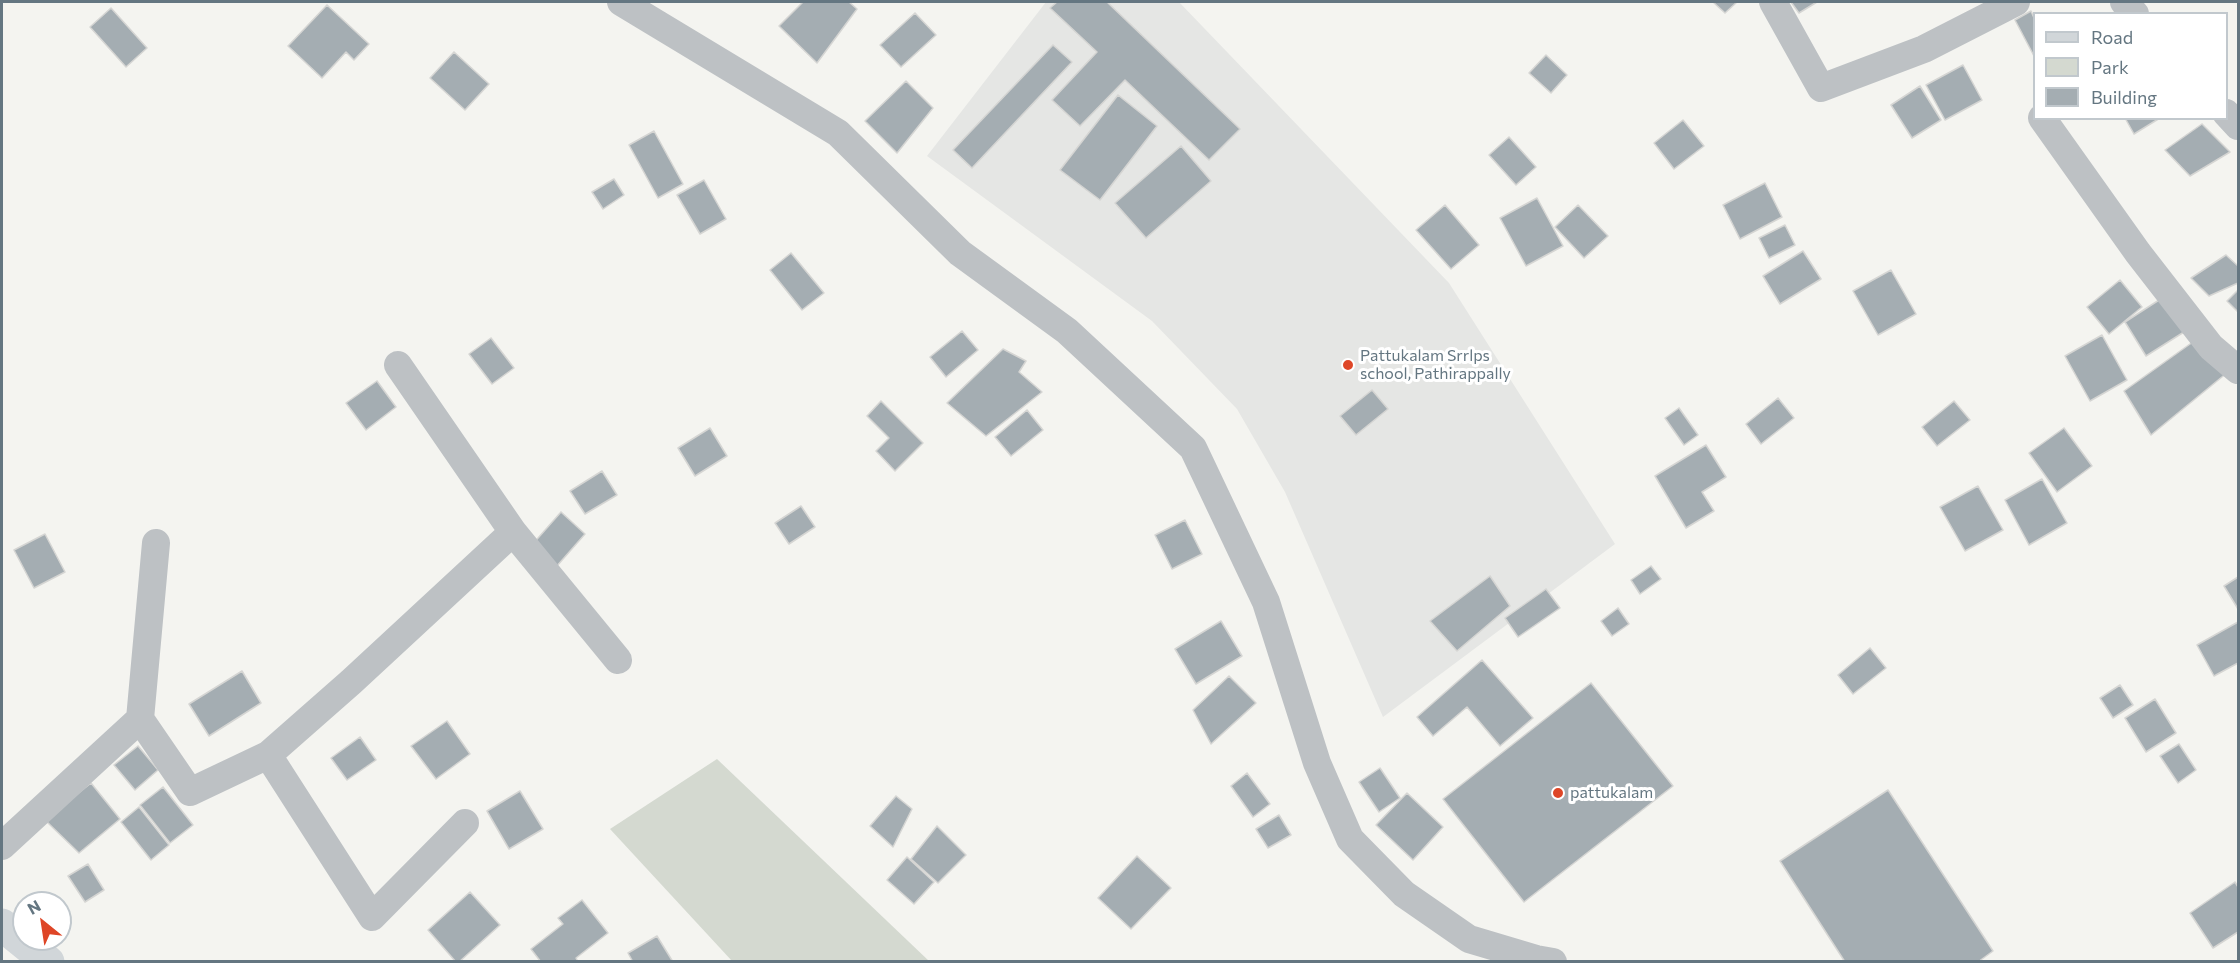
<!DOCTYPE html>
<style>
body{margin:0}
#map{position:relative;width:2240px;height:963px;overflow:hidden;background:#f4f4f0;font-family:Commissioner,sans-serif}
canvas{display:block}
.frame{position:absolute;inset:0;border:3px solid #647681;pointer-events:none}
.legend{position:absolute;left:2033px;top:12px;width:195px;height:108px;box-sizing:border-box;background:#fff;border:2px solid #c1c8cd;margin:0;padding:8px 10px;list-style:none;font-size:18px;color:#647681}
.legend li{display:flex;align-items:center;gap:12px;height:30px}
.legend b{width:30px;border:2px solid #c1c8cd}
.north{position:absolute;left:12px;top:891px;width:60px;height:60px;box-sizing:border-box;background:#fff;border:2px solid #c1c8cd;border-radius:50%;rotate:330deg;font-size:16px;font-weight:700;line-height:24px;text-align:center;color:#647681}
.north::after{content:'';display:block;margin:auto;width:21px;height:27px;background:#de4627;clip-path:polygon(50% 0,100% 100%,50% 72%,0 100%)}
</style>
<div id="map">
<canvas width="2240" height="963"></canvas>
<div class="frame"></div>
<ul class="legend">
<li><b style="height:8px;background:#d1d6d9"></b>Road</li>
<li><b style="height:16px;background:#d4d9d0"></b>Park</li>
<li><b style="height:16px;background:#a4adb2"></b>Building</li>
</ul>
<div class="north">N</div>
</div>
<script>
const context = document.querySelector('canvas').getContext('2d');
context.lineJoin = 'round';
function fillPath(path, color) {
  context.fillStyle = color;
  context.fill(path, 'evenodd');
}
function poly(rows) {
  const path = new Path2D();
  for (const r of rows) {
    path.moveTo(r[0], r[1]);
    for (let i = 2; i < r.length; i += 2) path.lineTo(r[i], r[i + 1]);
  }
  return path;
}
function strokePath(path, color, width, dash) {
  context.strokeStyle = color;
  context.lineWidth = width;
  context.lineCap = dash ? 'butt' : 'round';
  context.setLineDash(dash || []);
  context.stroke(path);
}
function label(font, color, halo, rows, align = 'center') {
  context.font = font + ' Commissioner,sans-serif';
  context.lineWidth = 6;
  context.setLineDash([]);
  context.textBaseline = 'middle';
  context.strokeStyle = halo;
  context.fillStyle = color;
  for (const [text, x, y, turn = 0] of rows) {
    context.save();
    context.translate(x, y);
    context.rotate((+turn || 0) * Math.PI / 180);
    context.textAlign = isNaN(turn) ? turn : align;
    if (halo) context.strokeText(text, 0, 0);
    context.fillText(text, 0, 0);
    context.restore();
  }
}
const built = poly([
 [1046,2,1179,2,1449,283,1615,544,1383,717,1285,492,1237,409,1152,321,927,156]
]);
const green = poly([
 [717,759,929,961,732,961,610,829]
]);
const building = poly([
 [803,2,849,2,857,9,817,63,779,26,803,2],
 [1057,2,1107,2,1240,129,1209,160,1125,80,1080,126,1052,100,1097,52,1050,8,1057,2],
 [1713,2,1737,2,1725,13,1713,2],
 [1791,2,1817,2,1799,13,1791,2],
 [327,5,369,44,354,60,346,52,322,78,288,46,327,5],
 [111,8,147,48,126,67,90,27,111,8],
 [2031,11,2034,18,2034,56,2015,20,2031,11],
 [915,13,936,35,901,67,880,45,915,13],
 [1053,45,1072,62,972,168,953,150,1053,45],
 [454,52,489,84,465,110,430,78,454,52],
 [1546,55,1567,75,1551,93,1529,73,1546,55],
 [1963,65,1982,100,1945,120,1926,85,1963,65],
 [906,81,933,108,897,153,865,121,906,81],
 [1920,86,1941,120,1912,138,1891,105,1920,86],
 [1118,95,1157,126,1100,200,1060,170,1118,95],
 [2125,118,2160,118,2134,134,2125,118],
 [1683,120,1704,146,1674,169,1654,143,1683,120],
 [2202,124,2230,152,2190,176,2165,150,2202,124],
 [654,131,683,184,658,198,629,145,654,131],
 [1509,137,1536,167,1516,185,1489,155,1509,137],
 [1181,146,1211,181,1146,238,1115,203,1181,146],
 [614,179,624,195,603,209,592,192,614,179],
 [704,180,726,219,700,234,677,195,704,180],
 [1765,183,1782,217,1740,239,1723,205,1765,183],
 [1537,198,1563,246,1526,266,1500,218,1537,198],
 [1445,205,1479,245,1451,269,1416,230,1445,205],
 [1578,205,1608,236,1584,258,1555,227,1578,205],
 [1785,225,1795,245,1769,258,1759,238,1785,225],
 [1803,251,1821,279,1780,304,1763,276,1803,251],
 [791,253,824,293,802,310,770,270,791,253],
 [2226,255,2238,266,2238,283,2209,296,2191,278,2226,255],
 [1891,270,1916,314,1878,335,1853,291,1891,270],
 [2120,280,2142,307,2109,334,2087,307,2120,280],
 [2238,290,2238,312,2227,301,2238,290],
 [2173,291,2195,325,2146,356,2125,322,2173,291],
 [962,331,978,350,946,377,930,357,962,331],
 [2102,335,2127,380,2090,401,2065,356,2102,335],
 [491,338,514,368,492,384,469,354,491,338],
 [2197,339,2228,372,2151,435,2124,391,2197,339],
 [1003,349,1026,361,1019,372,1042,392,986,436,947,403,1003,349],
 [377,381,396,407,366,430,346,403,377,381],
 [1372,390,1388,409,1356,435,1340,416,1372,390],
 [1778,398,1794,418,1761,444,1746,424,1778,398],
 [881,401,923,443,895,471,876,451,889,438,867,416,881,401],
 [1954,401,1970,420,1937,446,1922,427,1954,401],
 [1679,408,1698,435,1684,445,1665,418,1679,408],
 [1027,410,1043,430,1011,456,995,437,1027,410],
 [710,428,727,456,695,476,678,448,710,428],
 [2064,428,2092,466,2057,492,2029,453,2064,428],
 [1706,445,1726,477,1702,492,1714,511,1686,528,1655,476,1706,445],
 [602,471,617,495,585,514,570,491,602,471],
 [2042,479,2067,523,2029,545,2005,500,2042,479],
 [1978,486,2003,530,1965,551,1940,507,1978,486],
 [801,506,815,527,789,544,775,523,801,506],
 [561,512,585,534,556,567,531,546,561,512],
 [1185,520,1202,554,1172,569,1155,535,1185,520],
 [45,534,65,572,34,588,14,550,45,534],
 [1651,566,1661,579,1640,594,1631,580,1651,566],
 [1490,576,1510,606,1457,651,1430,621,1490,576],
 [2238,577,2238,609,2224,586,2238,577],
 [1546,589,1560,608,1518,637,1505,618,1546,589],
 [1618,608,1629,624,1612,636,1601,621,1618,608],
 [1221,621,1242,656,1196,684,1175,649,1221,621],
 [2238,622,2238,663,2214,676,2197,645,2238,622],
 [1870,648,1886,668,1853,694,1838,675,1870,648],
 [1482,660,1533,718,1500,746,1467,707,1433,736,1417,717,1482,660],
 [242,671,261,703,209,736,189,704,242,671],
 [1229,676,1256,703,1211,744,1193,710,1229,676],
 [1591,683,1673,786,1524,902,1443,799,1591,683],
 [2120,685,2133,705,2113,718,2100,698,2120,685],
 [2155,699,2176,733,2146,752,2125,718,2155,699],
 [447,721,470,754,436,779,411,746,447,721],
 [360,737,376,760,347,780,331,758,360,737],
 [2179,744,2196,770,2178,783,2160,756,2179,744],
 [138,746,158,770,135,790,114,765,138,746],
 [1380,768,1400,798,1379,812,1359,782,1380,768],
 [1247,773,1270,804,1253,817,1231,786,1247,773],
 [91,783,120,819,79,853,45,820,91,783],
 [163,787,193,825,170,843,140,805,163,787],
 [1888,790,1993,951,1978,962,1845,962,1780,861,1888,790],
 [520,791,543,829,509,849,487,811,520,791],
 [1407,793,1443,827,1413,860,1376,825,1407,793],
 [896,796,912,809,893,847,870,826,896,796],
 [139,807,169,845,151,860,121,822,139,807],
 [1279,815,1291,835,1268,848,1256,829,1279,815],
 [937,826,966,855,938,883,911,859,937,826],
 [1137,856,1171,888,1131,929,1098,898,1137,856],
 [907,857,934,882,914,904,887,880,907,857],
 [88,864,104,890,85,902,68,876,88,864],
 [2235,882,2238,887,2238,932,2213,948,2190,913,2235,882],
 [470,892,500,925,459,962,456,962,428,930,470,892],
 [582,900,608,933,576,958,578,962,541,962,531,949,563,924,558,918,582,900],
 [657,936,673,962,633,962,628,953,657,936]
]);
const minor = poly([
 [621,2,838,133,960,253,1067,331,1193,448,1266,602,1317,763,1350,839,1404,894,1469,939,1536,959,1553,962],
 [1773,2,1821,88,1924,49,2016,2],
 [2124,2,2135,14],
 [2226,113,2238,126],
 [2042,118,2138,253,2211,347,2238,370],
 [513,532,618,660],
 [140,719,156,543],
 [268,755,372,917,465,823],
 [2,846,140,719,190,792,268,755,351,682,513,532,398,365]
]);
const primary = poly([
 [2,925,48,962]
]);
const markers = [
 [1348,365,6,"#de4627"],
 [1558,793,6,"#de4627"]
];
const poiNames = [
 ["Pattukalam Srrlps",1360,356],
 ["school, Pathirappally",1360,374],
 ["pattukalam",1570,793]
];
fillPath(built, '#e5e6e4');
fillPath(green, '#d4d9d0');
fillPath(building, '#a4adb2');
strokePath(building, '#d5d5d3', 1.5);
strokePath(minor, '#bdc1c4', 28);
strokePath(primary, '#d1d6d9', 33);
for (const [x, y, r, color] of markers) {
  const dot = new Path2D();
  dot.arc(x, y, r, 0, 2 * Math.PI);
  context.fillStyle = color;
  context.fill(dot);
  strokePath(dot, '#fff', 2);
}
label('16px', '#647681', '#fff', poiNames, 'left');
</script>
